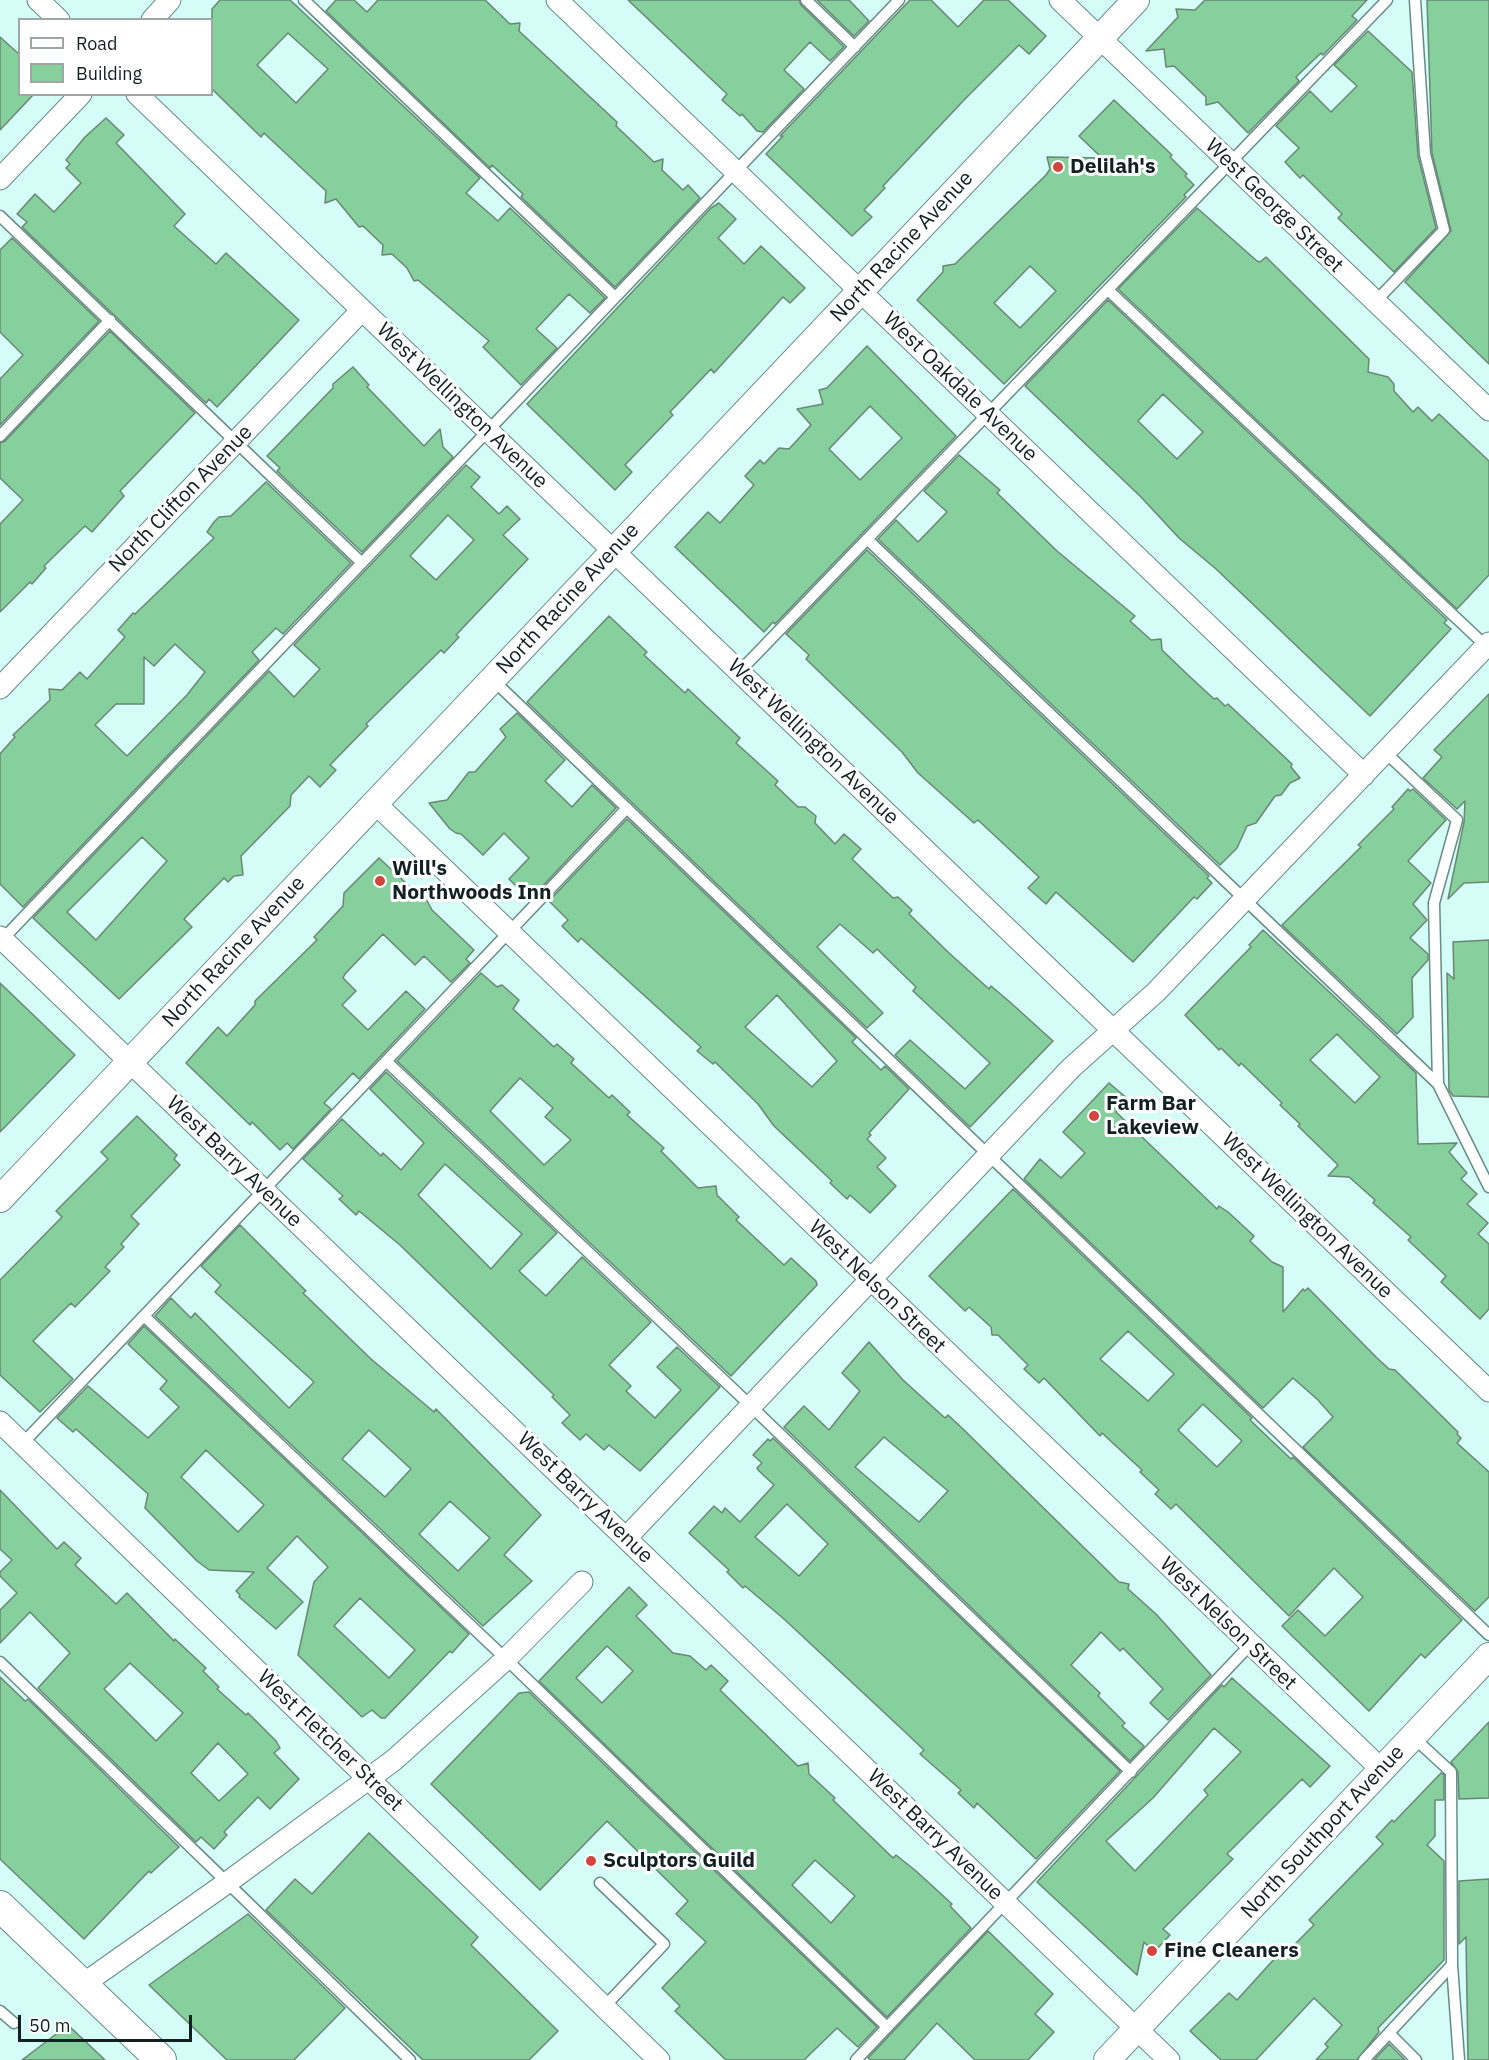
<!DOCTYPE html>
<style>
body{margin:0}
#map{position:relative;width:1489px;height:2060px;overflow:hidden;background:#d5fdf7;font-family:"IBM Plex Sans",sans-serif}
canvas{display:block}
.legend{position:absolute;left:18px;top:18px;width:195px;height:78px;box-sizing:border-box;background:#fff;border:2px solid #a0a6a5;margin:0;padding:8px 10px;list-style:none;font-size:18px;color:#12211f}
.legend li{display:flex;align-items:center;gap:12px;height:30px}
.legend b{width:30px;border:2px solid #a0a6a5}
.scale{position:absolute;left:18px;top:2015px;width:174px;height:27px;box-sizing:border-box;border:3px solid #12211f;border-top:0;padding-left:8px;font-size:18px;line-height:21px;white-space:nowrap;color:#12211f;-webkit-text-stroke:4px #fff;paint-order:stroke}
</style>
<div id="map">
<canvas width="1489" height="2060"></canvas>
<ul class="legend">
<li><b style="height:8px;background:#fff"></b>Road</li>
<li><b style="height:16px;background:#86d09d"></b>Building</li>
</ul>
<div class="scale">50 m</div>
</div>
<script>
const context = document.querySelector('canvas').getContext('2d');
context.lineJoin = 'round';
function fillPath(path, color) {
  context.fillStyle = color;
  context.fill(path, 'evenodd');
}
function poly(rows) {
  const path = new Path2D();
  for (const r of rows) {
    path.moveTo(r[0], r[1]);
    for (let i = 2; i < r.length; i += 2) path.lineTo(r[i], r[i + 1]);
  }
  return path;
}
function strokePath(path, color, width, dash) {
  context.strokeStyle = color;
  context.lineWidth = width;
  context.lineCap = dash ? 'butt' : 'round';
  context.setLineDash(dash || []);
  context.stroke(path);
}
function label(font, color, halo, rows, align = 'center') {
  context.font = font + ' "IBM Plex Sans",sans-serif';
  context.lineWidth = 6;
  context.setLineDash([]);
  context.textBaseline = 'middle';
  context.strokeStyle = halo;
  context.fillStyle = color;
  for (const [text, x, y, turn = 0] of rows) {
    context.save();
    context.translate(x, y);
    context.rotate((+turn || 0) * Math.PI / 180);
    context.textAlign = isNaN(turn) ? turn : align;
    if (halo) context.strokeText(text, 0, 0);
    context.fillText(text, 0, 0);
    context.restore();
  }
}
const building = poly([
 [220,0,290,0,480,178,466,193,498,221,510,208,605,298,590,313,569,294,536,329,557,348,521,385,483,347,489,341,418,280,414,281,407,268,392,254,382,255,383,245,363,226,359,227,336,199,325,203,326,191,264,133,261,137,212,89,212,9,220,0],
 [288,33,328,69,296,103,257,65,288,33],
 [336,0,354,0,367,12,378,0,485,0,510,24,520,23,519,31,617,122,616,126,654,162,663,159,662,170,683,190,688,185,700,198,615,287,521,197,523,194,492,165,490,168,326,11,336,0],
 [628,0,799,0,801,5,844,47,830,61,810,42,784,70,804,89,763,132,757,131,742,114,740,116,722,100,727,94,628,0],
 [817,0,849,0,869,21,854,36,817,0],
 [910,0,931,0,958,27,984,0,1008,0,1046,36,1029,54,1019,45,965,99,883,186,885,188,864,210,872,217,852,236,766,154,783,136,780,136,910,0],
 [1205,0,1367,0,1352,16,1357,20,1323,55,1321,53,1296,77,1299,81,1248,133,1218,102,1206,105,1206,97,1174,66,1166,67,1164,49,1146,51,1178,17,1176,9,1195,10,1205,0],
 [1427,0,1489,0,1489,364,1405,282,1451,231,1432,153,1427,0],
 [1368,31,1412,72,1418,156,1436,228,1394,272,1338,218,1342,214,1303,175,1300,178,1285,162,1299,148,1276,126,1310,91,1331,112,1357,86,1334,65,1368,31],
 [0,37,20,55,20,94,34,94,0,130,0,37],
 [1114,100,1172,155,1170,157,1187,174,1185,176,1194,185,1184,195,1186,197,1004,384,917,300,943,272,943,266,955,264,1046,175,1050,169,1047,157,1102,158,1079,136,1114,100],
 [1030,266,1056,291,1020,328,994,303,1030,266],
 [106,118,124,135,116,143,185,214,174,226,216,264,226,253,299,320,217,407,209,399,206,403,22,227,27,222,17,214,35,194,54,212,81,183,66,168,70,164,66,160,85,137,106,118],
 [719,203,736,219,718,238,744,264,761,246,805,288,790,303,783,297,714,373,711,369,670,412,673,415,625,465,632,472,615,490,527,404,711,208,719,203],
 [1197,208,1257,261,1260,262,1266,257,1369,359,1368,372,1388,377,1394,384,1394,391,1413,412,1418,407,1432,421,1439,414,1489,461,1489,575,1457,609,1118,289,1197,208],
 [12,238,99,321,0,425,0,379,23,355,0,332,0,250,12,238],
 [1108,300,1447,620,1444,623,1451,629,1370,716,1216,569,1179,538,1141,497,1025,386,1108,300],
 [1163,394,1203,432,1177,459,1138,421,1163,394],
 [110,331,195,413,120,491,124,496,92,532,85,526,44,566,46,568,32,584,30,582,0,612,0,524,23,500,0,478,0,443,5,441,110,331],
 [867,346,956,436,775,624,773,622,764,632,675,547,708,512,720,523,754,485,745,476,760,460,764,464,779,448,789,449,811,425,797,409,823,404,819,390,827,388,867,346],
 [870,406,902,438,860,480,829,449,870,406],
 [353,367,369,385,367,387,424,446,440,429,443,447,453,457,362,552,277,471,280,468,267,456,333,388,333,384,353,367],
 [959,455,1000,490,997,493,1057,551,1135,616,1130,621,1151,640,1161,639,1162,650,1188,675,1214,699,1217,698,1225,706,1228,704,1292,764,1291,767,1300,778,1290,783,1281,795,1275,796,1256,823,1247,826,1237,848,1220,865,878,539,896,520,918,542,947,512,924,491,959,455],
 [466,465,480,477,471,487,499,514,507,506,520,519,503,535,528,559,456,635,459,637,444,653,441,650,366,724,368,726,330,765,336,770,320,787,309,776,291,795,290,806,241,856,243,875,234,876,228,882,224,878,184,919,192,927,119,999,33,918,269,671,294,697,320,669,294,645,466,465],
 [448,515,474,540,436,580,410,556,448,515],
 [142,837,167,861,96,940,67,912,142,837],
 [266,482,351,563,283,634,276,628,252,652,259,660,23,907,0,884,0,754,15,737,13,735,50,700,49,689,62,690,80,672,87,679,125,637,118,630,133,613,135,614,214,538,207,532,214,522,219,517,231,516,266,482],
 [175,644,205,672,187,695,127,756,95,725,116,704,144,704,144,657,154,666,175,644],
 [867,550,1209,876,1207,878,1212,883,1197,899,1194,897,1133,962,1056,892,1046,904,1028,888,1039,877,978,820,974,823,918,773,902,752,806,659,809,655,786,634,867,550],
 [609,616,647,652,644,655,685,693,688,689,740,738,736,743,778,781,775,785,798,807,805,807,816,816,815,823,835,844,844,834,861,849,852,859,893,898,898,897,912,910,909,914,949,953,989,989,991,986,1011,1003,1053,1041,970,1127,895,1055,910,1040,965,1089,990,1063,913,991,916,987,877,949,873,953,840,924,817,947,883,1013,867,1028,527,702,609,616],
 [1489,694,1489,882,1464,883,1448,899,1464,822,1465,801,1457,809,1423,778,1442,757,1434,750,1489,694],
 [517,713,565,760,545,781,572,807,592,785,616,808,538,891,533,886,524,894,509,879,529,858,504,833,483,855,461,834,456,833,450,829,429,803,447,800,469,772,475,772,506,737,500,729,517,713],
 [1408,789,1410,791,1413,789,1446,820,1408,861,1431,883,1413,904,1427,920,1410,938,1428,954,1428,960,1412,978,1413,1017,1397,1034,1282,925,1361,847,1358,845,1394,809,1392,807,1408,789],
 [627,819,856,1038,852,1042,881,1070,885,1066,909,1089,869,1133,871,1135,867,1139,886,1158,877,1167,896,1186,870,1213,850,1195,847,1199,830,1183,832,1181,774,1126,758,1104,715,1062,713,1064,697,1051,701,1047,581,938,578,942,562,926,568,920,549,901,627,819],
 [777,995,837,1061,812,1087,745,1027,777,995],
 [379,858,422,898,426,899,432,910,474,950,466,959,470,963,451,982,424,956,415,965,383,934,345,974,343,978,356,991,342,1005,368,1030,406,991,425,1009,359,1079,353,1073,324,1103,331,1109,293,1149,287,1143,280,1150,252,1122,250,1125,186,1063,218,1027,227,1036,255,1005,255,1001,317,940,314,937,343,906,344,893,379,858],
 [1263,930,1416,1073,1418,1144,1457,1143,1449,1152,1467,1173,1461,1179,1477,1194,1467,1204,1488,1223,1478,1234,1489,1244,1489,1309,1480,1319,1441,1282,1446,1276,1408,1240,1411,1237,1373,1203,1375,1200,1349,1177,1328,1176,1338,1165,1298,1126,1300,1124,1280,1105,1282,1103,1241,1063,1239,1066,1221,1048,1219,1050,1185,1015,1251,947,1249,945,1263,930],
 [1337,1034,1380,1077,1355,1103,1310,1060,1337,1034],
 [1489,940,1489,1097,1453,1096,1449,1090,1447,973,1454,979,1453,942,1489,940],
 [481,973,497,987,502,985,519,1000,513,1009,554,1047,557,1044,574,1059,571,1063,609,1098,612,1095,630,1112,627,1115,664,1148,661,1151,698,1188,716,1186,717,1195,739,1217,736,1220,784,1265,791,1258,816,1281,817,1285,731,1376,397,1061,481,973],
 [520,1078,553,1108,545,1117,571,1140,544,1165,490,1111,520,1078],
 [0,983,75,1055,0,1132,0,983],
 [386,1072,557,1233,519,1271,546,1296,582,1257,651,1322,609,1365,631,1386,626,1391,655,1418,681,1390,657,1367,677,1347,720,1387,640,1471,609,1445,604,1450,586,1434,580,1440,562,1423,570,1415,552,1397,554,1395,400,1245,359,1211,356,1215,339,1199,343,1196,303,1159,342,1119,381,1156,383,1153,401,1170,424,1143,370,1089,386,1072],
 [445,1164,522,1234,491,1269,418,1195,445,1164],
 [1109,1083,1128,1099,1116,1112,1217,1209,1219,1206,1228,1212,1254,1236,1250,1241,1272,1262,1283,1267,1283,1312,1303,1289,1305,1291,1308,1288,1377,1358,1389,1369,1395,1370,1458,1432,1457,1434,1461,1438,1457,1443,1489,1472,1489,1597,1475,1611,1303,1447,1333,1417,1318,1400,1293,1378,1263,1408,1024,1179,1040,1159,1061,1178,1085,1153,1063,1132,1109,1083],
 [137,1116,177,1155,174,1159,180,1165,131,1216,139,1224,121,1244,124,1247,105,1267,110,1271,75,1307,71,1303,33,1341,73,1379,40,1412,0,1375,0,1280,62,1217,56,1211,108,1159,101,1152,137,1116],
 [1013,1189,1252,1418,1250,1420,1273,1442,1291,1459,1293,1457,1462,1620,1425,1658,1421,1654,1369,1711,1282,1626,1298,1610,1325,1636,1363,1597,1334,1568,1289,1616,1176,1504,1171,1509,1155,1494,1159,1490,1140,1472,1142,1470,1102,1433,1100,1436,1044,1378,1039,1383,1024,1369,1028,1365,998,1335,992,1335,991,1327,969,1307,965,1311,929,1276,1013,1189],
 [1128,1331,1174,1374,1148,1401,1100,1359,1128,1331],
 [1203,1404,1242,1441,1217,1467,1178,1430,1203,1404],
 [240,1225,306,1291,303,1293,371,1359,434,1412,436,1409,541,1515,504,1555,532,1581,483,1626,155,1316,171,1298,191,1318,195,1313,289,1408,314,1382,215,1292,221,1285,201,1266,240,1225],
 [369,1430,411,1469,385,1497,342,1459,369,1430],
 [450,1501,490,1538,458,1571,419,1534,450,1501],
 [144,1326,469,1634,452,1653,450,1651,385,1718,381,1718,372,1710,362,1717,298,1655,314,1582,328,1567,297,1536,267,1568,303,1602,276,1629,239,1597,240,1595,236,1591,254,1572,209,1570,197,1561,145,1508,148,1494,76,1429,73,1432,57,1418,88,1386,148,1438,179,1407,160,1389,167,1381,128,1344,144,1326],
 [206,1450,264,1505,238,1532,181,1477,206,1450],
 [360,1598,415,1650,389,1678,334,1626,360,1598],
 [869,1342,903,1380,945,1418,948,1415,964,1430,1119,1582,1129,1584,1128,1589,1156,1614,1211,1675,1168,1720,1150,1703,1163,1689,1123,1648,1120,1651,1101,1632,1071,1665,1100,1693,1098,1696,1125,1723,1122,1726,1144,1746,1130,1761,784,1427,804,1406,829,1430,860,1391,842,1373,869,1342],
 [884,1437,948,1491,919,1522,855,1467,884,1437],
 [773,1438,1120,1771,1036,1859,977,1803,974,1808,958,1793,961,1790,920,1754,924,1750,904,1731,784,1619,745,1586,743,1588,727,1572,729,1570,689,1533,714,1506,722,1513,725,1508,740,1522,774,1485,759,1471,757,1468,762,1463,753,1455,768,1439,770,1441,773,1438],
 [787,1504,828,1544,799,1576,755,1537,787,1504],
 [0,1490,57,1549,64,1542,81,1558,75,1565,116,1604,127,1593,174,1641,175,1639,206,1668,203,1671,219,1687,217,1689,246,1715,248,1713,276,1741,280,1748,274,1753,299,1779,270,1809,258,1797,224,1832,227,1835,214,1849,201,1837,196,1842,38,1688,70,1653,30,1612,0,1643,0,1610,17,1593,0,1576,0,1572,12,1560,0,1549,0,1490],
 [130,1663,183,1713,156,1741,104,1689,130,1663],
 [218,1743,248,1774,219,1801,191,1773,218,1743],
 [629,1587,647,1605,636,1616,673,1653,690,1656,706,1670,711,1665,728,1681,720,1690,798,1766,808,1763,809,1774,835,1798,833,1800,893,1858,896,1855,916,1871,952,1904,950,1906,971,1928,887,2017,539,1681,629,1587],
 [607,1646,633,1671,602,1703,576,1678,607,1646],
 [815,1860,855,1896,831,1923,792,1885,815,1860],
 [0,1677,25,1701,28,1699,179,1847,151,1873,149,1871,84,1939,0,1859,0,1677],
 [1232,1678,1330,1766,1310,1787,1302,1779,1227,1854,1233,1859,1163,1929,1170,1935,1154,1952,1144,1942,1137,1975,1037,1882,1222,1685,1224,1687,1232,1678],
 [1214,1728,1241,1752,1204,1790,1208,1795,1135,1871,1106,1841,1153,1798,1214,1728],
 [529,1692,877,2027,858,2047,837,2028,804,2060,726,2060,675,2011,680,2006,662,1988,706,1942,676,1914,688,1901,607,1821,540,1890,431,1784,519,1693,529,1692],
 [1489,1722,1489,1798,1459,1799,1458,1772,1451,1762,1489,1722],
 [1441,1773,1444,1775,1444,1800,1435,1800,1435,1836,1427,1845,1444,1861,1444,1960,1378,2028,1379,2032,1357,2060,1316,2060,1328,2047,1325,2044,1342,2025,1314,1998,1256,2060,1221,2060,1190,2031,1229,1993,1237,2000,1286,1946,1294,1945,1314,1925,1309,1920,1383,1844,1376,1837,1392,1820,1394,1822,1441,1773],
 [369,1833,478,1937,471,1945,558,2031,529,2060,423,2060,266,1910,295,1879,312,1894,369,1833],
 [1489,1879,1489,2060,1468,2060,1466,1937,1459,1944,1459,1881,1489,1879],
 [248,1914,345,2008,294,2060,227,2060,149,1985,248,1914],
 [988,1931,1053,1994,1035,2014,1054,2032,1028,2060,975,2060,937,2023,904,2060,871,2060,868,2058,988,1931],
 [68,2025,105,2060,22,2060,68,2025],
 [1389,2044,1405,2060,1374,2060,1389,2044]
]);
const service = poly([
 [304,0,615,297],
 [806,0,855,47],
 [0,216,362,563],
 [1108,290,1486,646],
 [1375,302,1444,230,1425,154,1415,0],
 [0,436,110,320],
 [867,539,1438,1084],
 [739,672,1387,0],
 [492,679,1489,1635],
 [1385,752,1457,820,1434,903,1438,1084,1489,1187],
 [0,942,899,0],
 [386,1061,731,1387,1131,1772],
 [144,1316,506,1659,887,2027],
 [23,1443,627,808],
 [0,1662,410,2060],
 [1413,1737,1451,1772,1452,1965,1459,2060],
 [600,1883,664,1944,604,2007],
 [0,2011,14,2023],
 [1389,2033,1416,2060],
 [856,2060,1250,1645],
 [1364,2060,1452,1965]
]);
const minor = poly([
 [38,0,59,20],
 [557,0,1364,775],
 [1060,0,1489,410],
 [152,20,170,0],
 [137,94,1489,1391],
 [0,179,81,94],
 [0,688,362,310],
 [375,803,1382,1770],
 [0,937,1169,2060],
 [0,1422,659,2060],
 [626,1538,1071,1068,1156,992,1489,643],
 [82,1985,228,1882,394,1760,506,1659,582,1582]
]);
const tertiary = poly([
 [0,1199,1136,0],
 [1107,2060,1489,1656]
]);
const secondary = poly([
 [0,1906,161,2060]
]);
const markers = [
 [1058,167,6,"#d2443c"],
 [380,881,6,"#d2443c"],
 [1094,1116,6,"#d2443c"],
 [591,1861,6,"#d2443c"],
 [1152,1951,6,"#d2443c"]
];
const poiNames = [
 ["Delilah's",1070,167],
 ["Will's",392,869],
 ["Northwoods Inn",392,893],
 ["Farm Bar",1106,1104],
 ["Lakeview",1106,1128],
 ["Sculptors Guild",603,1861],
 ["Fine Cleaners",1164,1951]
];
const streetNames = [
 ["West George Street",1274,206,44],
 ["North Racine Avenue",902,247,-47],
 ["West Oakdale Avenue",960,387,44],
 ["West Wellington Avenue",462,406,44],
 ["North Clifton Avenue",181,499,-46],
 ["North Racine Avenue",568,599,-47],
 ["West Wellington Avenue",813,742,44],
 ["North Racine Avenue",234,952,-47],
 ["West Barry Avenue",234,1162,44],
 ["West Wellington Avenue",1307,1216,44],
 ["West Nelson Street",877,1287,44],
 ["West Barry Avenue",585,1498,44],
 ["West Nelson Street",1228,1624,44],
 ["West Fletcher Street",330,1741,44],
 ["North Southport Avenue",1323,1832,-47],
 ["West Barry Avenue",935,1835,44]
];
fillPath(building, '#86d09d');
strokePath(building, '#6b8673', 1.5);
strokePath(service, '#678c86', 13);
strokePath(minor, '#678c86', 23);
strokePath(tertiary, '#678c86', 28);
strokePath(secondary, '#678c86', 32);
strokePath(service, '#fff', 10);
strokePath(minor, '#fff', 21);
strokePath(tertiary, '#fff', 26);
strokePath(secondary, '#fff', 30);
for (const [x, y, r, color] of markers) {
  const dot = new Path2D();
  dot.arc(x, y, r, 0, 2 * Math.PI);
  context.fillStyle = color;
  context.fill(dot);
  strokePath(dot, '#fff', 2);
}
label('bold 21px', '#12211f', '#fff', poiNames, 'left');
label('21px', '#12211f', '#fff', streetNames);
</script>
